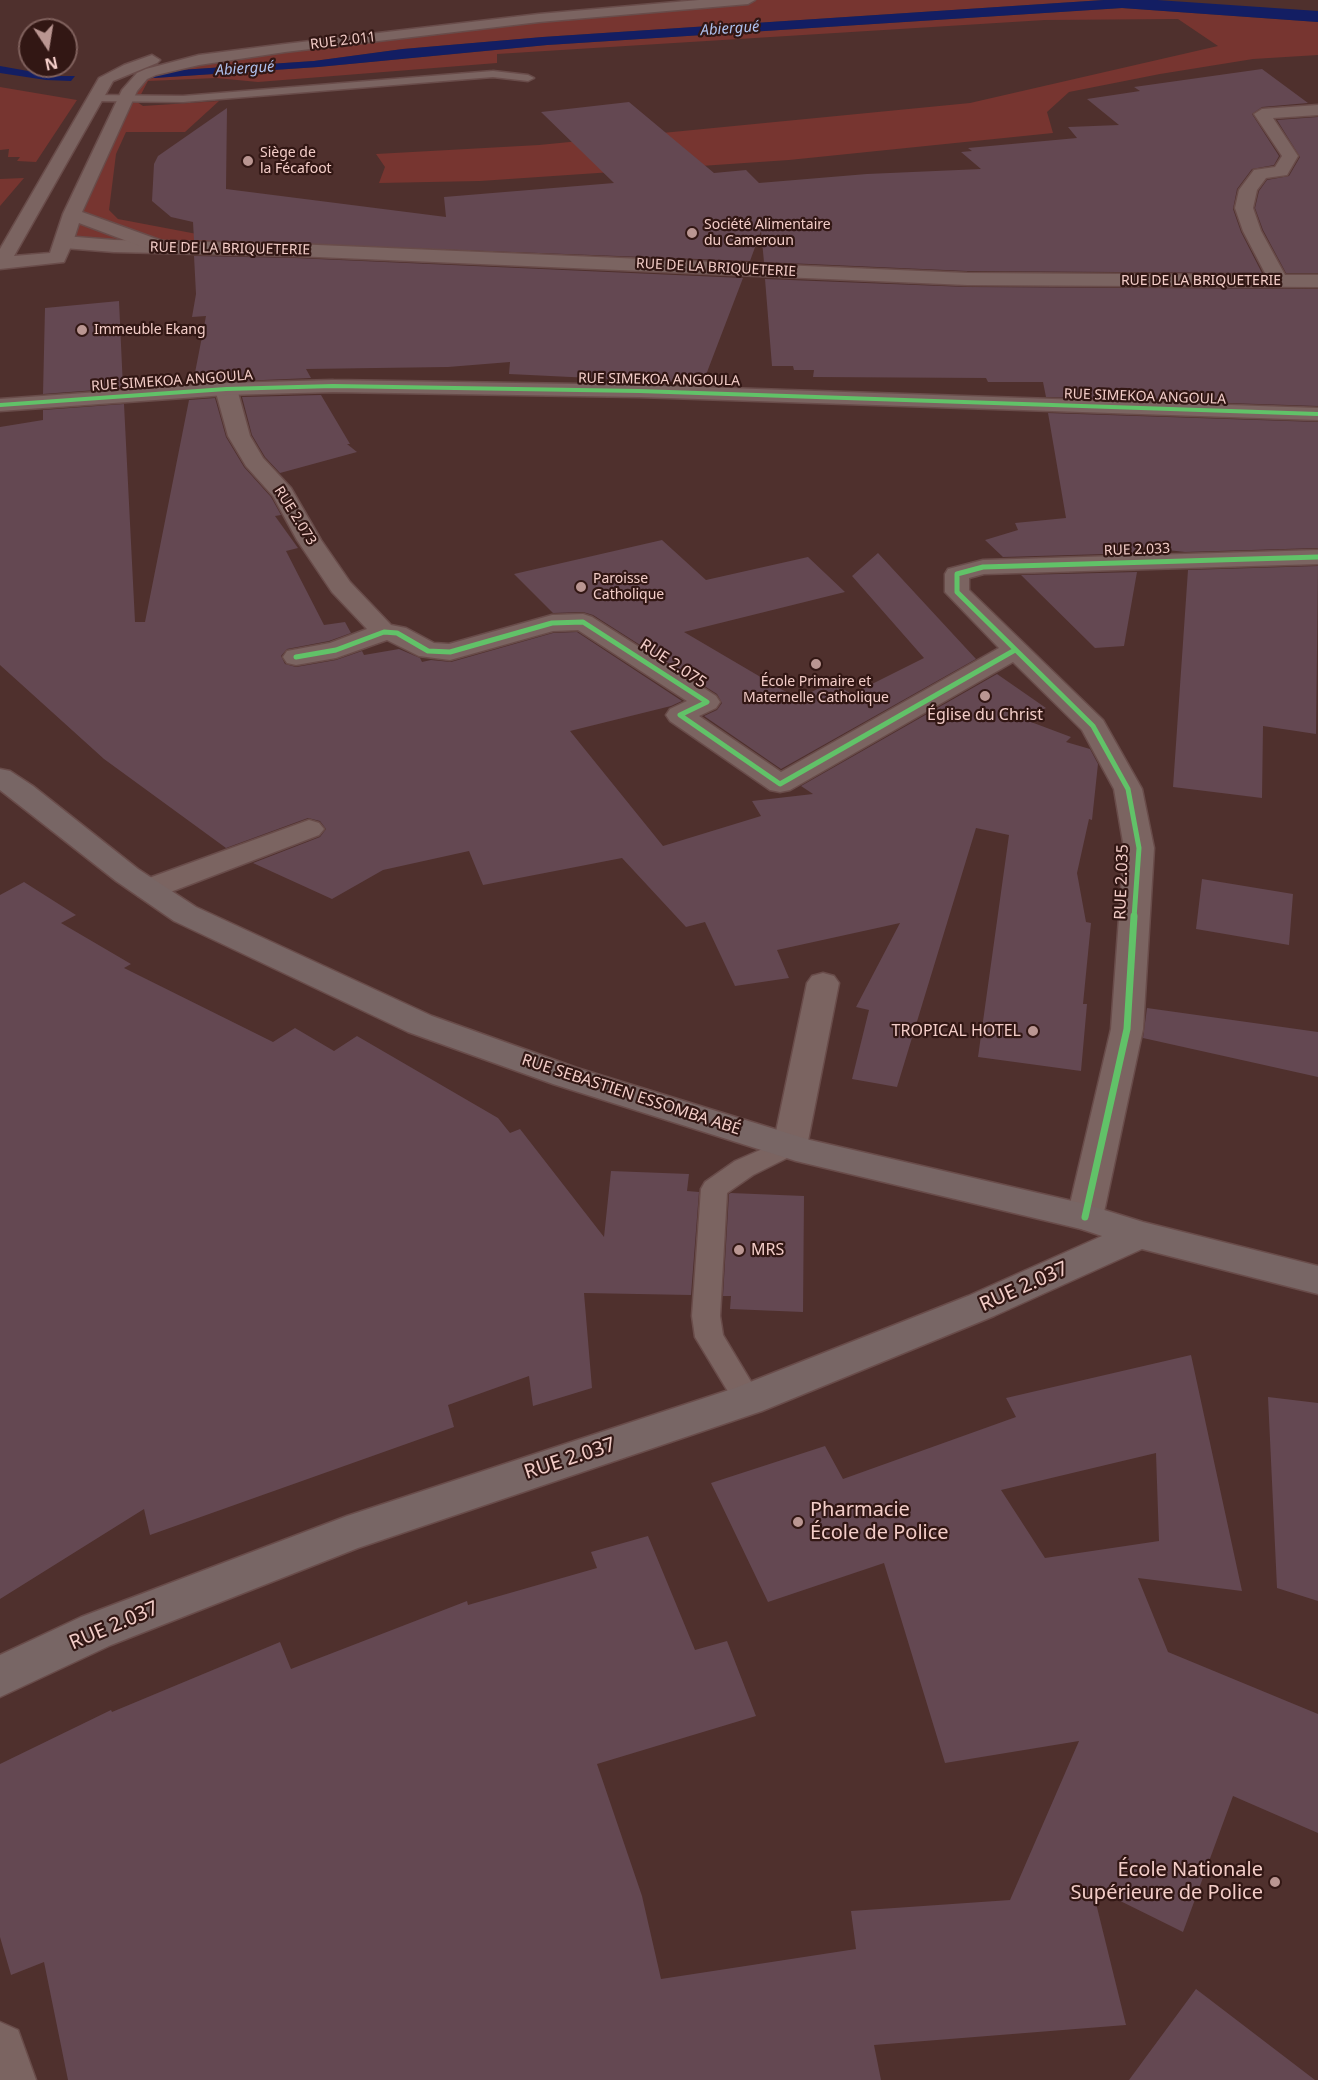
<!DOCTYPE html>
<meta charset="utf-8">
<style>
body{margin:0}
#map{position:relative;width:1318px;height:2080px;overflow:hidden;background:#4f302d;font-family:"Noto Sans",sans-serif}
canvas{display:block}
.north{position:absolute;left:18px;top:18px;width:60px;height:60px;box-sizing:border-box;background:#321714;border:2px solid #7f605c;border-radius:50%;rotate:168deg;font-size:16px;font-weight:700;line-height:24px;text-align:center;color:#f3cdc8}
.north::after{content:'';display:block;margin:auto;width:21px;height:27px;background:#ba9692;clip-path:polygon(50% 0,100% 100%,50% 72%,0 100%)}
</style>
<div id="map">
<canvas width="1318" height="2080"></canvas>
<div class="north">N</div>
</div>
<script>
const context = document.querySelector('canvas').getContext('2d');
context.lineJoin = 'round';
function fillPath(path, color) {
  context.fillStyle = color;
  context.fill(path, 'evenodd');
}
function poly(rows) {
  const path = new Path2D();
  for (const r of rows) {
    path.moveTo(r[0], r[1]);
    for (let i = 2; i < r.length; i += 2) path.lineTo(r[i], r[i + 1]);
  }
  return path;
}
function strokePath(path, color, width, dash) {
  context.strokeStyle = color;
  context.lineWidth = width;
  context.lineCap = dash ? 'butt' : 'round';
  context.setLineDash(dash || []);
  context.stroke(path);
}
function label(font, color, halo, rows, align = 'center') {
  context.font = font + ' "Noto Sans",sans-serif';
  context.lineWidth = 4.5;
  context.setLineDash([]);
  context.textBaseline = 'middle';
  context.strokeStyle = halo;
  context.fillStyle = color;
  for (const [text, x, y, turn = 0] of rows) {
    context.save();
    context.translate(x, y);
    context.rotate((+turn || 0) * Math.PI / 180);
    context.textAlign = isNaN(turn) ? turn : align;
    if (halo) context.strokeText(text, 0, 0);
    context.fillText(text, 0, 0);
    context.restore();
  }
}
const green = poly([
 [748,0,1104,0,543,37,403,49,314,61,151,72,285,48],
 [1122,8,1318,22,1318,55,1253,59,1160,74,1069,92,1047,112,1053,133,789,160,480,181,379,183,385,167,376,154,539,145,970,103,1218,46,1178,19,1045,20,497,54,497,63,258,82,216,78,148,81,137,102,143,106,219,101,185,132,126,132,116,154,109,210,118,219,218,238,333,238,295,250,64,242,139,79,318,67,547,45],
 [0,87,77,100,36,162,17,161,20,157,8,157,9,149,0,150],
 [24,178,0,206,0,179]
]);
const water = poly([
 [1104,0,1157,0,1318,11,1318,22,1122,8,547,45,318,67,139,79,151,72,314,61,403,49,543,37],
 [0,66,56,76,75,76,71,81,46,80,0,73]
]);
const building = poly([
 [1262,69,1308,103,1262,107,1252,114,1279,156,1274,165,1252,169,1237,189,1233,209,1241,232,1262,273,967,271,764,262,761,231,750,261,194,240,193,222,171,217,152,201,154,164,158,156,227,108,226,189,446,217,444,197,614,183,541,112,629,102,714,173,746,170,759,183,867,174,981,169,961,152,972,151,968,148,1077,138,1068,127,1119,125,1087,99,1140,91,1134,87],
 [1318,117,1318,273,1286,273,1263,230,1255,208,1259,191,1267,180,1289,176,1300,157,1277,120],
 [194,256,295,258,743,278,704,380,694,379,694,383,509,374,510,362,448,367,306,369,311,378,193,383,206,316,192,317,196,294],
 [765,279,967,287,1318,289,1318,406,1046,397,1043,382,988,382,986,378,813,377,814,370,794,370,793,366,772,366],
 [119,301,123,388,43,394,45,308],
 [321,395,350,444,347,444,357,452,280,473,265,457,252,435,242,397],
 [215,398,226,437,244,467,271,497,281,515,275,516,298,548,286,551,324,625,345,622,351,633,329,641,287,649,281,656,285,664,296,667,336,660,362,651,364,655,399,649,420,658,422,662,431,660,451,662,553,633,577,632,682,701,671,706,570,731,663,846,761,816,752,801,813,794,801,786,997,674,1046,708,1023,719,1071,737,1066,742,1090,749,1098,764,1092,820,1089,819,1077,873,1086,922,1091,923,1083,1004,1087,1004,1081,1071,978,1057,1009,835,976,828,897,1087,852,1079,869,1010,856,1007,900,923,777,950,789,978,735,986,705,922,686,927,622,858,483,885,469,851,383,870,332,899,253,863,320,837,326,829,320,821,308,818,226,848,104,759,0,665,0,427,43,420,43,410,124,404,135,622,145,622,189,400],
 [1048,413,1318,422,1318,548,1185,552,1141,547,1140,553,1003,557,985,540,1018,530,1015,523,1066,518],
 [662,540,706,580,808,557,845,592,684,632,798,699,831,682,852,694,924,658,852,576,878,553,976,659,781,769,704,716,717,710,722,703,717,694,593,615,583,612,553,613,514,574],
 [1318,566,1316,734,1263,726,1262,798,1173,787,1188,570],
 [1137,572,1124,646,1095,648,1021,575],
 [1202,879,1293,894,1289,945,1196,929],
 [24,882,76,915,61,923,131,964,124,968,273,1042,295,1028,334,1051,357,1036,498,1118,510,1133,520,1129,604,1237,611,1171,689,1174,687,1191,699,1192,691,1295,584,1293,592,1388,533,1406,529,1376,448,1405,454,1427,150,1535,144,1509,0,1599,0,895],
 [1147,1008,1318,1032,1318,1077,1143,1038],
 [731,1193,804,1196,803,1312,730,1309,731,1296,723,1296,729,1194],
 [1191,1355,1242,1591,1138,1578,1168,1652,1318,1714,1318,1833,1233,1796,1183,1932,1092,1887,1126,2025,874,2045,881,2080,68,2080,44,1962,11,1975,0,1937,0,1764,111,1710,112,1712,280,1642,291,1669,467,1601,468,1605,597,1568,591,1552,648,1536,695,1650,727,1641,756,1716,597,1764,642,1896,661,1979,856,1949,851,1911,1010,1900,1079,1741,945,1763,884,1563,768,1602,711,1483,825,1446,843,1479,1016,1417,1006,1398],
 [1156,1453,1159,1541,1045,1558,1001,1490],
 [1268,1397,1318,1403,1318,1601,1277,1588],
 [1196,1989,1315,2080,1129,2080]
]);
const service = poly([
 [493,71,528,75,534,78,528,81,493,77,183,102,95,101,89,98,95,95,183,96,493,71],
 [790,1137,799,1140,803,1146,799,1152,753,1175,727,1193,720,1316,723,1335,762,1400,758,1408,748,1412,738,1408,695,1337,692,1316,701,1189,705,1182,735,1161,790,1137]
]);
const minor = poly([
 [1318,105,1318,115,1273,118,1298,156,1287,175,1266,178,1257,190,1253,208,1261,231,1285,275,1318,275,1318,287,967,285,295,256,114,252,64,248,57,246,55,242,57,238,64,236,114,240,295,244,967,273,1266,275,1243,231,1235,208,1239,190,1254,170,1275,167,1282,156,1254,114,1262,109,1318,105],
 [226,383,233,385,237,389,250,436,263,458,291,488,321,540,350,582,391,625,406,628,434,643,449,644,552,615,583,614,592,617,716,696,720,702,716,708,699,716,781,772,999,648,945,592,945,574,948,569,983,560,1318,550,1318,564,984,574,969,578,969,590,1103,720,1142,789,1154,848,1143,1029,1103,1217,1098,1226,1085,1230,1072,1226,1067,1217,1111,1029,1124,848,1114,789,1082,730,1013,662,790,790,780,792,770,790,670,721,666,715,670,709,687,701,578,630,553,631,450,660,419,656,387,640,336,658,296,665,287,663,283,657,287,651,330,643,367,629,332,592,297,540,273,496,246,466,228,436,215,389,219,385,226,383],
 [309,820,319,823,324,829,319,835,160,896,149,898,138,896,134,889,138,882,309,820],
 [823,973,834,976,839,983,807,1146,802,1155,790,1158,778,1155,773,1146,807,983,812,976,823,973],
 [0,2022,18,2030,36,2080,0,2080,0,2022]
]);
const tertiary = poly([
 [699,0,755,0,748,4,539,22,285,52,199,65,156,75,147,79,137,91,82,212,165,242,167,246,165,250,151,250,79,223,73,242,64,262,0,269,0,249,99,78,124,65,152,55,160,60,157,63,113,81,14,256,50,253,63,214,122,90,137,73,146,69,199,55,285,44,539,14,699,0],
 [333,380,639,385,1318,408,1318,420,639,397,333,392,226,395,0,411,0,399,226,383,333,380]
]);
const secondary = poly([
 [0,769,10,771,33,786,138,869,196,907,432,1016,577,1068,810,1140,1085,1204,1143,1222,1318,1266,1318,1294,1142,1249,994,1316,762,1411,358,1548,111,1645,0,1697,0,1655,81,1617,347,1516,735,1388,968,1296,1102,1236,1081,1229,796,1161,553,1084,408,1032,174,921,116,881,0,790,0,769]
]);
const cyclewayFar2 = poly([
 [0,405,226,389,333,386,639,391,1318,414]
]);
const cyclewayFar1 = poly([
 [296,657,336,650,384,632,397,633,428,651,450,652,552,623,583,622,707,702,680,715,780,784,1015,650],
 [1134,918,1139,848,1128,789,1093,726,957,592,957,574,983,567,1318,557]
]);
const cycleway = poly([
 [1085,1217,1127,1029,1134,916]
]);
const markers = [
 [248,161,6,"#ba9692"],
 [692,233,6,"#ba9692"],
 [82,330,6,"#ba9692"],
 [581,587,6,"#ba9692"],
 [816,664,6,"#ba9692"],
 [985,696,6,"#ba9692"],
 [1033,1031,6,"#ba9692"],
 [739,1250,6,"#ba9692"],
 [798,1522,6,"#ba9692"],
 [1275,1882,6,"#ba9692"]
];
const farStreetnames = [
 ["RUE 2.011",343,41,-7],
 ["RUE DE LA BRIQUETERIE",230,249,1],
 ["RUE DE LA BRIQUETERIE",716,268,3],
 ["RUE DE LA BRIQUETERIE",1201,281],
 ["RUE SIMEKOA ANGOULA",659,380,1],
 ["RUE SIMEKOA ANGOULA",172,381,-4],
 ["RUE SIMEKOA ANGOULA",1145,397,2],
 ["RUE 2.073",295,516,58],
 ["RUE 2.033",1137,550,-2]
];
const farPoinames = [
 ["Siège de",260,153],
 ["la Fécafoot",260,169],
 ["Société Alimentaire",704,225],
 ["du Cameroun",704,241],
 ["Immeuble Ekang",94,330],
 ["Paroisse",593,579],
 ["Catholique",593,595],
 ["École Primaire et",816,682,"center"],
 ["Maternelle Catholique",816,698,"center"]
];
const farWaternames = [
 ["Abiergué",730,29,-4],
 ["Abiergué",245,69,-4]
];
const streetNames = [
 ["RUE 2.075",673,664,33],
 ["RUE 2.035",1122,882,-88],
 ["RUE SEBASTIEN ESSOMBA ABÉ",631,1095,18]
];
const poiNames = [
 ["Église du Christ",985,715],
 ["TROPICAL HOTEL",1021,1031,"right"],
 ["MRS",751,1250,"left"]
];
const nearStreetnames = [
 ["RUE 2.037",1024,1287,-24],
 ["RUE 2.037",570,1459,-18],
 ["RUE 2.037",114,1626,-23]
];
const nearPoinames = [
 ["Pharmacie",810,1510],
 ["École de Police",810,1533],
 ["École Nationale",1263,1870,"right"],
 ["Supérieure de Police",1263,1893,"right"]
];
fillPath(green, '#773530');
fillPath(water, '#131e63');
fillPath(building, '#644852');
strokePath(service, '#694c4a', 3);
strokePath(minor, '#694c4a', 3);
strokePath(tertiary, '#694c4a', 3);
strokePath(secondary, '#694c4a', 3);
fillPath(service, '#7b6461');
fillPath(minor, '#7b6461');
fillPath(tertiary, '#7b6461');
fillPath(secondary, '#786665');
strokePath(cyclewayFar2, '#61c268', 4);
strokePath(cyclewayFar1, '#61c268', 5);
strokePath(cycleway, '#61c268', 7);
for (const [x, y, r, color] of markers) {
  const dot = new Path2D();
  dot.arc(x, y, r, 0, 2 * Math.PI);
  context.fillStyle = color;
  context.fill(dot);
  strokePath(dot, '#321714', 2);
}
label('14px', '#f3cdc8', '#321714', farStreetnames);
label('14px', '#f3cdc8', '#321714', farPoinames, 'left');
label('italic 15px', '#adbfeb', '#321714', farWaternames);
label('16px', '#f3cdc8', '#321714', streetNames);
label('16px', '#f3cdc8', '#321714', poiNames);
label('20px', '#f3cdc8', '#321714', nearStreetnames);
label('20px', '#f3cdc8', '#321714', nearPoinames, 'left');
</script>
